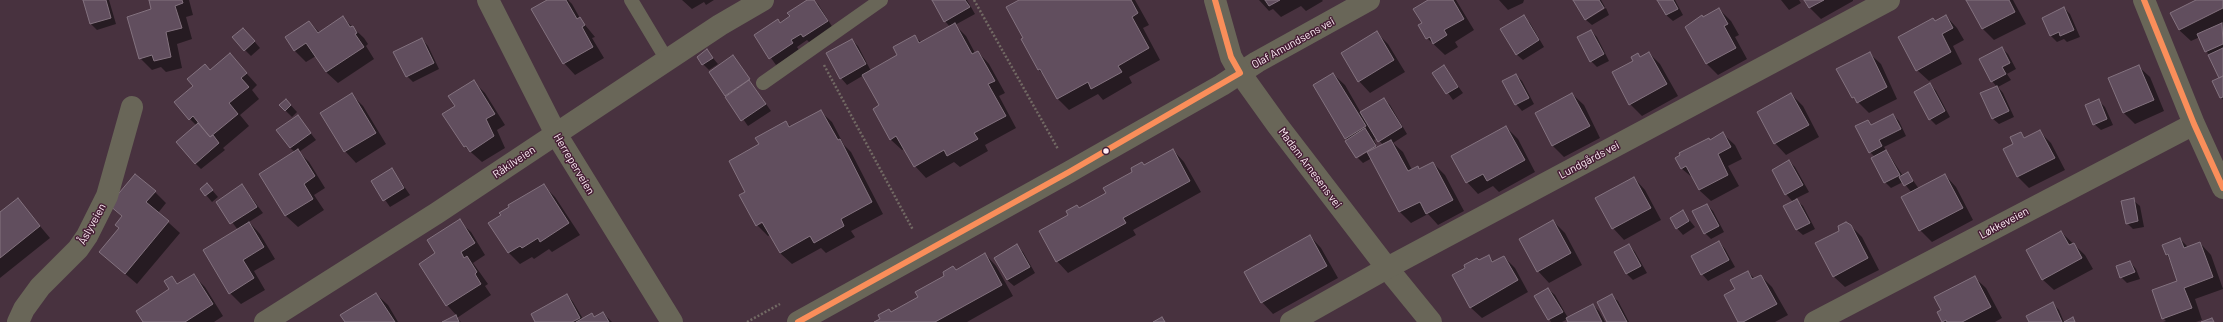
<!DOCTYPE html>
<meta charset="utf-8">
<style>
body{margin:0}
canvas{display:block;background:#48323f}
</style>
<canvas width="2223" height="322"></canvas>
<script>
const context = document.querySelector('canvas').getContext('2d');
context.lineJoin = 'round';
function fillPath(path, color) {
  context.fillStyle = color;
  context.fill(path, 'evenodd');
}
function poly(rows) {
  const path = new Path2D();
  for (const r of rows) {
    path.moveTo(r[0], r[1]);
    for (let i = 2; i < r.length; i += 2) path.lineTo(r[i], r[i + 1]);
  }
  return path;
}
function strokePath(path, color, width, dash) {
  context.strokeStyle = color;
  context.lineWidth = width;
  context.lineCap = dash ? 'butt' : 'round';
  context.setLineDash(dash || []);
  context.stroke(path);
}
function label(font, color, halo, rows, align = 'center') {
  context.font = font + ' Barlow,sans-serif';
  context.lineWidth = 3;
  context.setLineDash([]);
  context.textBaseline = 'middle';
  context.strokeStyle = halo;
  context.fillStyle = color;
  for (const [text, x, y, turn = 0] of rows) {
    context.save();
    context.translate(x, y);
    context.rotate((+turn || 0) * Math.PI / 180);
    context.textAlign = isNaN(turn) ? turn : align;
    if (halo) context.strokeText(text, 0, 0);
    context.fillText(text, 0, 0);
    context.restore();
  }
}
const shadow = poly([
 [84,0,109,0,116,24,97,30,91,24],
 [150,0,189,0,193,15,186,17,192,39,177,44,182,68,166,72,161,67,152,70,140,58,153,10],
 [549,0,568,0,572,4,581,20,595,37,592,38,604,58,575,75,564,63],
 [682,0,714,0,706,5,704,2,692,9],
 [809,0,813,0,818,4,833,28,810,43,807,40,797,47,799,50,776,65,755,36,778,21,781,23],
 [933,0,967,0,975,14,955,25,966,36,975,53,978,52,989,64,1005,93,999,96,1016,128,985,145,988,151,960,167,954,162,926,178,915,166,905,149,902,150,890,139,881,106,864,75,847,85,841,78,827,54,852,40,858,46,871,71,899,56,914,36,922,43,950,27,945,21],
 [1021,0,1135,0,1149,25,1143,28,1160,60,1129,77,1132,83,1103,100,1098,94,1069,110,1058,99,1046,77,1039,70,1025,38],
 [1259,0,1322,0,1323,1,1306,11,1301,6,1281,17,1273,9,1269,11],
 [1430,0,1456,0,1474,30,1455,42,1458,47,1445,55,1427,38,1423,23],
 [1499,0,1524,0,1523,3,1508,10],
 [1575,0,1601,0,1605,7,1586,18],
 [1658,0,1675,0,1683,15,1673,21,1666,15],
 [1781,0,1799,0,1801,3,1789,10],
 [1806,0,1853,0,1853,1,1821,19,1810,8],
 [1969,0,2013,0,2026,24,1994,40,1983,29],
 [2198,0,2223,0,2223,100,2214,81,2220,79,2200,37,2191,41,2179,30],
 [1606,8,1609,15,1592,25,1586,20],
 [2064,8,2070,14,2080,37,2067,42,2064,39,2057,42,2051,36],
 [1719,9,1731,21,1739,35,1735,37,1747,59,1718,75,1707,64,1687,27],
 [1946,16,1957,28,1964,40,1953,46,1962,64,1929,81,1917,70],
 [1524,17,1530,23,1544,47,1523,60,1516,54],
 [343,18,364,38,368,44,366,46,374,59,338,83,326,72,316,56,306,62,295,51,286,38,309,22,320,33],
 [1591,31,1597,37,1609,61,1597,67,1591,61],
 [1376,32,1388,44,1405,72,1370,93,1359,81],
 [249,35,260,48,251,56,245,50],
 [422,39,428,46,439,69,413,82,407,76],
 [2002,48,2008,54,2016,69,2007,74,2011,80,1998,87,2003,93,2014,117,1999,124,1992,118,1997,87,1992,81],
 [707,51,718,64,709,70,703,64],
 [1649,53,1660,64,1678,96,1642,116,1630,104,1640,58],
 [1869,53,1881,64,1897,99,1869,113,1853,97],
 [230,55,257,85,252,90,259,99,240,115,249,126,223,148,225,150,201,169,195,163,197,126,190,119,211,71],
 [733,57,771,111,748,126,710,72],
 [2138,66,2150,77,2164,111,2135,124,2124,113,2109,79],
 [1444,67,1463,93,1453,100,1434,73],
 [1333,74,1345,85,1361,113,1384,99,1390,105,1407,134,1393,143,1403,152,1412,170,1418,167,1420,170,1433,163,1445,175,1464,211,1438,225,1428,214,1411,223,1400,212,1372,158,1363,163,1358,158,1377,146,1378,148,1383,145,1377,138,1374,140,1376,144,1357,156,1346,138],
 [1516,75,1522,81,1534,104,1522,111,1516,104],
 [473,81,485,93,505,125,497,130,505,148,482,162,464,146,456,107],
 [1930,84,1936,91,1950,117,1936,125,1930,119],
 [1572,94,1584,105,1600,138,1564,157,1553,146,1536,113],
 [1791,94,1803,106,1819,137,1786,155,1775,143],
 [352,95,363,106,386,144,356,163,345,151],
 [286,100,297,112,292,117,280,105],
 [2099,101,2105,107,2113,125,2101,130,2094,124],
 [820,111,832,122,844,145,851,152,883,214,851,231,855,237,826,253,821,248,792,264,780,253,771,235,768,236,757,225,747,192,760,144,786,122,791,127],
 [766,219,767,221,759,225,759,223],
 [1893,115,1899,121,1906,136,1884,147,1903,176,1908,173,1919,189,1945,175,1956,187,1973,220,1932,242,1920,230,1903,198,1912,193,1903,182,1891,188,1885,182,1875,157,1870,152,1868,121,1872,126],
 [297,116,316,140,299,152,309,162,325,188,314,195,324,210,298,227,286,216,260,174,295,152,290,148],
 [1506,127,1518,139,1535,172,1499,192,1493,186,1478,194,1467,182],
 [2040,132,2051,143,2065,170,2029,188,2018,177,2004,150,2015,145,2021,133,2026,139],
 [1723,134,1735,145,1742,159,1728,166,1739,186,1711,201,1699,190,1694,179,1681,168,1710,140],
 [1173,150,1184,162,1201,192,1133,230,1136,235,1068,273,1057,261,1080,209,1107,194],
 [1789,161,1795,167,1809,192,1795,199,1803,206,1815,229,1803,235,1796,229,1793,202,1786,194],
 [392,169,410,195,390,207,372,181],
 [1634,178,1645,190,1661,220,1624,240,1613,228],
 [207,184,218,197,212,202,201,189],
 [242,185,263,213,249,222,260,234,275,259,254,271,265,290,241,304,230,293,238,230,217,202],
 [543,185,555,197,580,235,552,252,549,249,534,259,532,257,520,264,509,253,490,224],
 [155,192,166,203,158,213,180,233,137,284,100,252,120,228,123,217,111,205],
 [18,200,50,238,0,278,0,214],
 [2133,200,2140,206,2144,227,2133,229,2127,223],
 [1707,205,1713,211,1724,232,1711,239,1705,233],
 [1683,212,1695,227,1683,235,1677,228],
 [459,221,471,232,485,255,473,263,488,284,485,286,491,295,457,318,461,322,444,322,457,316,447,305,436,254],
 [1553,221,1565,233,1582,265,1549,283,1538,271],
 [1850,225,1862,237,1879,270,1845,287,1833,276,1840,232],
 [2061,232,2085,255,2093,269,2054,290,2042,279],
 [1310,236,1321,248,1338,278,1273,314,1262,302],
 [2180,239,2188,247,2200,243,2211,255,2223,289,2195,299,2202,320,2196,322,2163,322,2166,321,2163,318,2179,282,2163,245],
 [1719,242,1725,249,1735,267,1708,281,1702,274],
 [1629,245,1635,252,1647,273,1633,280,1627,274,1616,253],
 [1017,246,1023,252,1035,273,1014,286,1007,280],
 [985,254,996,266,1013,296,967,322,876,322,919,298,956,270],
 [1488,256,1494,262,1504,257,1515,268,1528,292,1482,318,1470,307,1453,275,1477,259,1479,261],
 [2130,262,2136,269,2140,279,2127,283,2121,277],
 [1748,272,1755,279,1761,276,1772,287,1788,315,1775,322,1739,322,1736,290],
 [193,275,205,287,223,316,214,322,144,322,171,290,172,278,179,285],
 [1974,277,1986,288,2002,318,1995,322,1943,322,1938,313],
 [1548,289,1555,295,1568,318,1593,305,1599,311,1605,322,1569,322,1568,319,1562,322,1551,322,1535,296],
 [376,294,388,305,398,322,346,322],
 [567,295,573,302,583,319,592,314,595,317,603,313,612,322,536,322],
 [1611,295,1618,301,1629,322,1608,322],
 [2052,303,2059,310,2064,322,2030,322]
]);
const building = poly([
 [83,0,106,0,111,18,90,24,83,0],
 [149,0,182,0,183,3,175,6,182,28,166,32,171,57,154,61,152,55,139,59,127,17,151,9,149,0],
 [547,0,566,0,577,19,580,17,585,25,582,27,593,47,563,64,531,9,547,0],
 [807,0,814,0,828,21,803,37,801,34,791,40,793,43,769,59,754,35,778,19,780,23,790,16,787,13,807,0],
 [932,0,965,0,970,7,944,22,932,0],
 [1019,0,1131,0,1138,13,1132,17,1149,48,1118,66,1122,72,1091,89,1088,82,1057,99,1040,69,1038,70,1021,39,1023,38,1006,7,1019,0],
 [1265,0,1280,0,1269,6,1265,0],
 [1428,0,1453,0,1464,19,1444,30,1447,35,1433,44,1430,37,1426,39,1418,25,1422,23,1413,9,1428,0],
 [1573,0,1599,0,1604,8,1585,20,1573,0],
 [1657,0,1673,0,1678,9,1666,15,1657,0],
 [1804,0,1824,0,1809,8,1804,0],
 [1966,0,2009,0,2015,12,1982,29,1966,0],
 [2196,0,2223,0,2223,8,2179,30,2170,13,2196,0],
 [2064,7,2074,30,2060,36,2059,32,2050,36,2042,18,2064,7],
 [1719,8,1728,24,1724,26,1736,48,1706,64,1685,27,1702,15,1703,17,1719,8],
 [1524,15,1539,40,1516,55,1500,29,1524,15],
 [1946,15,1953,28,1942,34,1951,52,1916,71,1898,37,1933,18,1935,21,1946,15],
 [343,16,350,27,353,26,357,33,355,34,364,47,326,72,306,43,294,51,285,37,309,21,318,33,343,16],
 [955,23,972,54,978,51,995,81,988,84,1006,116,974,133,978,139,947,156,944,150,914,167,896,136,890,140,873,109,879,105,862,75,897,55,893,47,915,35,919,43,955,23],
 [2222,23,2223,44,2205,52,2197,34,2222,23],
 [243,28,255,41,244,51,232,37,243,28],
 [1591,30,1604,54,1590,62,1577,37,1591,30],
 [1377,31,1394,60,1358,82,1341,53,1377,31],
 [422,38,434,63,406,77,393,52,422,38],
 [852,39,866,64,840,79,826,53,852,39],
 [2002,47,2010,63,2002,67,2006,74,1991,82,1979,59,2002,47],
 [2223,48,2223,76,2219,78,2208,55,2223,48],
 [707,49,713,58,702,65,697,57,707,49],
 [1649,52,1667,84,1629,105,1612,72,1633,61,1631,57,1638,53,1640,57,1649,52],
 [1870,52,1887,87,1857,103,1854,97,1852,98,1836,69,1870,52],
 [230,53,247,73,241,78,249,87,229,103,238,114,210,137,193,116,189,120,174,102,193,86,187,79,205,64,210,70,230,53],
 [733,55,750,79,725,96,709,72,733,55],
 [1444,65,1458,87,1446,94,1432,73,1444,65],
 [2139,65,2154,100,2123,113,2108,78,2139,65],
 [1333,73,1366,126,1345,139,1313,85,1333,73],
 [1516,74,1529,98,1515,105,1502,81,1516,74],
 [2223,76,2223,97,2220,98,2212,81,2223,76],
 [474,80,495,114,486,119,494,136,470,152,466,146,464,147,442,114,455,106,448,96,474,80],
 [749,80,766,104,741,121,725,97,749,80],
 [1930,83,1945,111,1929,120,1914,92,1930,83],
 [1997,86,2009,111,1992,119,1980,93,1997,86],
 [352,93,376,133,344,152,320,113,352,93],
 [1572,93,1590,126,1552,146,1535,113,1572,93],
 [1791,93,1809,125,1774,144,1757,112,1791,93],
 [1384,98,1402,127,1378,142,1360,112,1384,98],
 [286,99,291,105,285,111,279,105,286,99],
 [2099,99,2107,119,2093,125,2085,105,2099,99],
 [821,110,838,140,840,139,872,202,841,219,844,226,814,243,810,236,780,253,762,222,756,226,739,195,745,192,729,161,759,144,755,138,786,121,789,127,821,110],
 [1893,114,1901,129,1879,140,1882,146,1869,153,1855,126,1868,120,1871,125,1893,114],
 [298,115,311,133,290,148,276,130,298,115],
 [198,123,210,137,213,135,219,143,195,164,176,142,198,123],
 [1506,126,1525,160,1487,181,1483,174,1466,183,1451,156,1506,126],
 [1365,128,1376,146,1356,158,1345,141,1365,128],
 [2040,130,2055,158,2017,177,2003,149,2013,144,2010,137,2021,132,2024,138,2040,130],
 [1723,132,1731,147,1718,154,1728,175,1699,190,1686,166,1681,169,1675,158,1680,155,1679,153,1709,138,1710,140,1723,132],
 [1391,140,1408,171,1418,166,1419,169,1433,162,1453,200,1426,214,1420,202,1399,212,1367,152,1391,140],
 [298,149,315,176,304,184,313,199,285,216,259,174,298,149],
 [1173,149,1190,181,1123,218,1126,223,1056,262,1039,231,1068,215,1066,211,1077,205,1079,208,1106,193,1103,188,1132,172,1131,168,1142,162,1144,165,1173,149],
 [1886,150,1900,175,1884,183,1871,158,1886,150],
 [1789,160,1803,185,1785,195,1772,170,1789,160],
 [392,168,404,188,383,201,371,181,392,168],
 [1908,172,1913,181,1904,186,1899,177,1908,172],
 [135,174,156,191,146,202,169,221,125,274,99,252,119,228,115,225,122,216,109,205,135,174],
 [1945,174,1963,208,1919,231,1901,197,1945,174],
 [1634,177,1651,208,1612,229,1595,198,1634,177],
 [207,183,213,190,205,196,200,189,207,183],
 [242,184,257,207,230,224,216,202,242,184],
 [544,184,569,223,540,242,538,238,522,248,520,246,508,253,488,223,501,215,499,213,509,207,508,205,544,184],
 [18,198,40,226,0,258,0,212,18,198],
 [2134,198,2138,221,2126,224,2121,201,2134,198],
 [1797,199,1810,223,1796,230,1783,206,1797,199],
 [1707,204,1719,226,1704,234,1692,211,1707,204],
 [1683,210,1689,221,1676,229,1670,218,1683,210],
 [460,219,475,243,461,252,464,258,467,256,477,272,475,274,481,284,446,306,419,264,435,253,427,240,460,219],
 [1553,220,1571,253,1537,272,1519,239,1553,220],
 [249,222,264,247,243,260,254,278,229,294,203,250,249,222],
 [1846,222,1851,225,1868,258,1833,277,1815,243,1839,231,1838,226,1846,222],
 [2061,231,2069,245,2074,243,2082,258,2042,280,2026,250,2061,231],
 [1310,235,1327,266,1261,303,1244,272,1310,235],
 [2180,238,2184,248,2200,242,2213,277,2184,288,2192,308,2162,319,2152,290,2177,281,2168,254,2166,255,2162,245,2180,238],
 [1719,241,1729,260,1701,275,1691,256,1719,241],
 [1017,244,1030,267,1007,280,994,258,1017,244],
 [1629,244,1641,266,1626,274,1614,252,1629,244],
 [985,253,1002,285,935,322,874,322,880,319,878,315,889,309,891,312,918,297,915,292,944,276,943,272,953,266,956,270,985,253],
 [1489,255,1492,262,1504,256,1518,280,1470,308,1452,275,1465,268,1464,265,1477,258,1479,260,1489,255],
 [2130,261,2135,272,2120,278,2116,266,2130,261],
 [1748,271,1752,279,1761,275,1777,304,1743,322,1738,322,1724,295,1735,289,1730,280,1748,271],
 [194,274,213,304,185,322,143,322,136,311,169,289,164,281,172,276,177,284,194,274],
 [1975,276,1991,307,1962,322,1947,322,1946,320,1942,322,1937,312,1941,310,1934,297,1975,276],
 [1548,288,1563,312,1548,320,1534,296,1548,288],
 [376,293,395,322,345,322,340,315,376,293],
 [567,294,580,318,572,322,535,322,531,314,567,294],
 [1612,294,1627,322,1607,322,1597,302,1612,294],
 [2053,302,2062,322,2029,322,2026,316,2053,302],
 [1593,304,1602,322,1568,322,1566,318,1593,304],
 [603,312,609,322,576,322,592,313,594,317,603,312],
 [456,315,459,322,442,322,456,315],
 [1162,317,1165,322,1153,322,1162,317],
 [2073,317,2075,322,2064,322,2073,317],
 [2212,318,2214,322,2201,322,2212,318]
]);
const path = poly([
 [974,0,1058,149],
 [824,65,913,230],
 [747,322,780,304]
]);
const service = poly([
 [631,0,667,60],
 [763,83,881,0]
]);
const minor = poly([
 [488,0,556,134,672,322],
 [2144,0,2194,124,2223,188],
 [1387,268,1431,322],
 [18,322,24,309,40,287,78,249,87,236,107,196,132,107],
 [265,322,437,213,720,25,763,0],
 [798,322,1069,172,1222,85,1257,62,1369,0],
 [1815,322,2194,124]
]);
const tertiary = poly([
 [1215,0,1231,57,1240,73,1278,126,1387,268],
 [1291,322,1387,268,1889,0]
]);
const bus1 = poly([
 [2144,0,2194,124,2223,188],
 [798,322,1069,172,1240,73,1231,57,1215,0]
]);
const markers = [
 [1106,151,3.5,"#ffeef6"]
];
const streetNames = [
 ["Olaf Amundsens vei",1293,43,-29],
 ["Lundgårds vei",1589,160,-28],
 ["Råkilveien",514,162,-34],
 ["Herreperveien",574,164,59],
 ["Madam Arnesens vei",1310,168,53],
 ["Løkkeveien",2004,223,-28],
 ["Åslyveien",92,224,-61]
];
fillPath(shadow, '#0007');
fillPath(building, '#614e5e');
strokePath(building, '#83727f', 1);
strokePath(path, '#726a64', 2.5, [2, 2]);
strokePath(service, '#696658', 14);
strokePath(minor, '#696658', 22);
strokePath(tertiary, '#696658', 22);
strokePath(bus1, '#fa8e5a', 6);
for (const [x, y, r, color] of markers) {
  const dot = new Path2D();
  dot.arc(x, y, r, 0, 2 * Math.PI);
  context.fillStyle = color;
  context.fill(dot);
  strokePath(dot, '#461e35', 1.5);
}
label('11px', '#ffeef6', '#461e35', streetNames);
</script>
